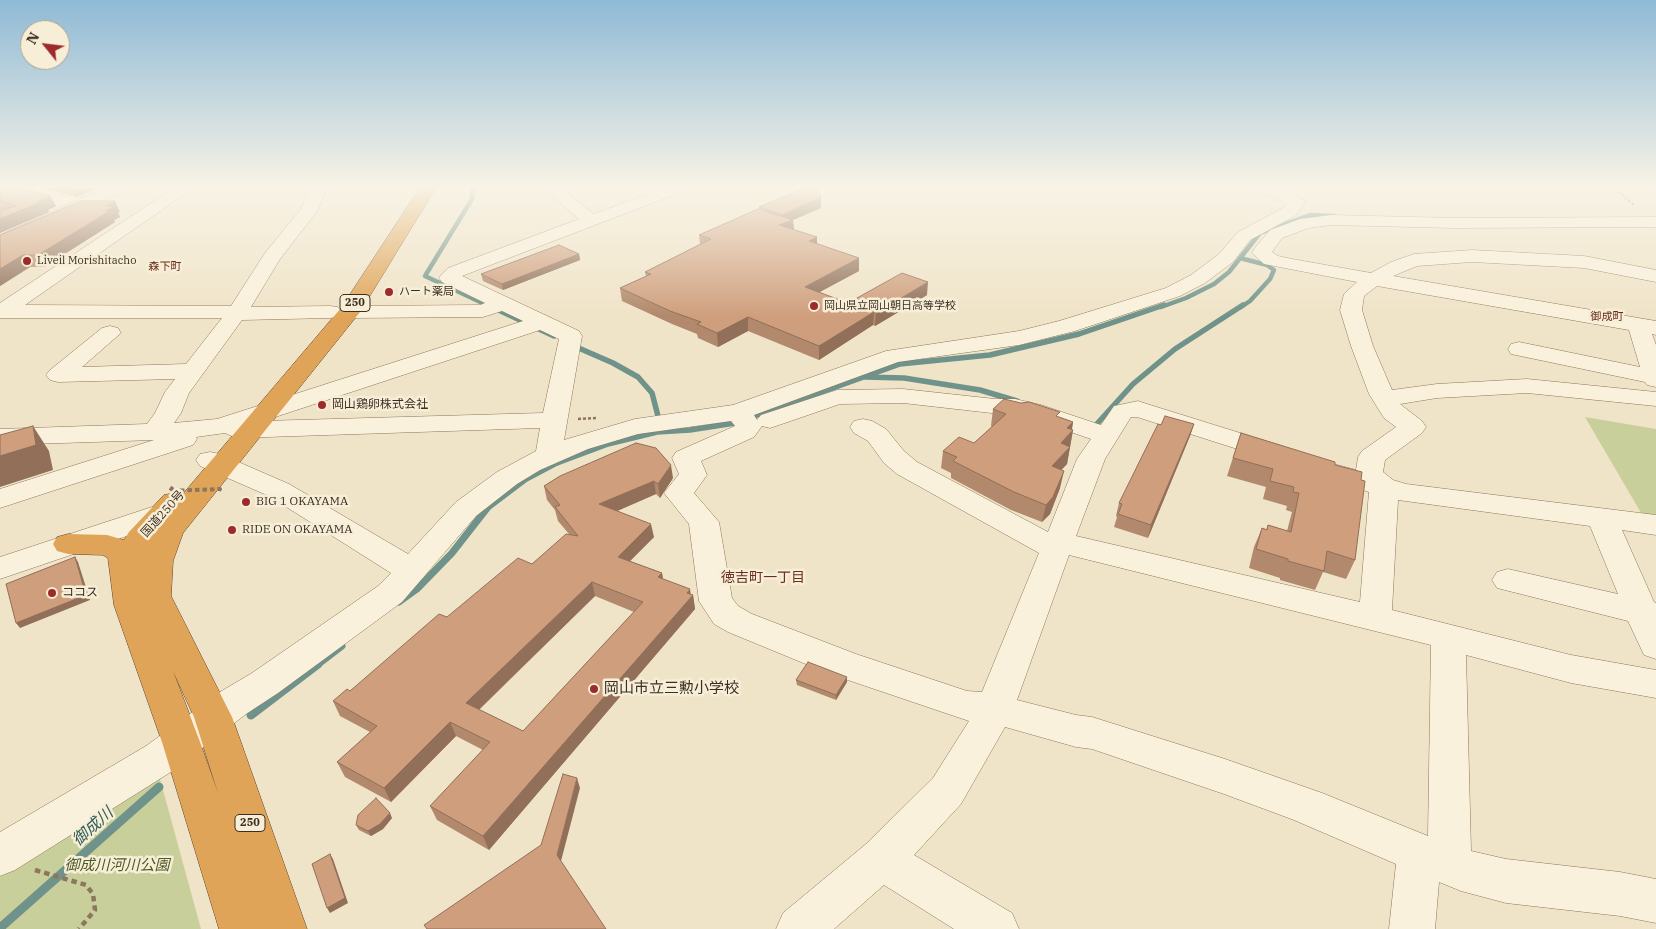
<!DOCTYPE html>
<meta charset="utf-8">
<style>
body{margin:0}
#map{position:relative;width:1656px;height:929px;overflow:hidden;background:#f0e4c8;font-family:"IBM Plex Serif",serif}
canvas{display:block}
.north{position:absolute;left:20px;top:20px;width:50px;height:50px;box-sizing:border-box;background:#f7eed8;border:1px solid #ada18e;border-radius:50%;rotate:299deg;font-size:14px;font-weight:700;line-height:20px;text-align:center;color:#3d2e20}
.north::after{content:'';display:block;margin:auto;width:18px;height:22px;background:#9e2a2b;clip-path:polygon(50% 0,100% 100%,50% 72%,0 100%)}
</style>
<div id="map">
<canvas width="1656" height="929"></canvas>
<div class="north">N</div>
</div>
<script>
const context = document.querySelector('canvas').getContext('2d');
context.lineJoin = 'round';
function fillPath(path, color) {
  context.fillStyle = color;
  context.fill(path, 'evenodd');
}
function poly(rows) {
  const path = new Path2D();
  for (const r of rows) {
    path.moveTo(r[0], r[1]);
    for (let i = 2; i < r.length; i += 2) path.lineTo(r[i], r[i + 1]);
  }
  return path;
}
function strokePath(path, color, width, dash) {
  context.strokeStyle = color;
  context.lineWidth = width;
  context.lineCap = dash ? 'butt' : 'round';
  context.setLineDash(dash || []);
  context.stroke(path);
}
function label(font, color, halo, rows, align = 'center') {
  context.font = font + ' "IBM Plex Serif","Noto Sans JP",serif';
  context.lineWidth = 5;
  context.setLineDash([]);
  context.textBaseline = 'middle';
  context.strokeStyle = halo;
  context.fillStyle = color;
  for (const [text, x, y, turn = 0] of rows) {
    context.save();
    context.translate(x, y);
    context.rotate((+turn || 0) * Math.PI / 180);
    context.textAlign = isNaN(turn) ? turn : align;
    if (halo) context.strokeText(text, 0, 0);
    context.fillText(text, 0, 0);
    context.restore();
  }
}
const green = poly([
 [1585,417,1656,429,1656,520,1644,518],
 [157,768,201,929,0,929,0,863]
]);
const streamFar3 = poly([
 [473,186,472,199,425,276,491,307],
 [1240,258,1267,265,1274,270,1270,279,1250,301,1241,307],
 [1161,307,1186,298,1214,284,1229,272,1260,233,1310,215,1334,216]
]);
const streamFar2 = poly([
 [488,305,554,336],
 [574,346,613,363,638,377,652,393,658,416],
 [865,377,904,378,980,390,1017,401],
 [1091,425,1095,426,1133,384,1175,349,1243,305],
 [557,463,608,444,657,432,690,430,735,423,900,364,990,355,1079,334,1164,305]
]);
const streamFar1 = poly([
 [399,602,417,589,452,553,488,507,525,479,559,461],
 [316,666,342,646]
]);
const stream = poly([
 [251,715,318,664],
 [0,928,159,787]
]);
const pathFar2 = poly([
 [1611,186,1635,206]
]);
const pathFar1 = poly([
 [578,419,596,418]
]);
const path = poly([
 [35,870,86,885,93,894,95,910,79,929]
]);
const minor = poly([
 [10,186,35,186,33,189,0,199,0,189,10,186],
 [109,186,129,186,127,189,87,210,0,248,0,235,109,186],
 [177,186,196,186,25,305,231,306,265,253,301,209,311,186,327,186,318,210,280,259,251,307,330,306,338,307,340,310,341,307,349,306,480,305,485,303,442,282,439,278,442,274,448,268,579,219,540,186,558,186,594,214,669,186,691,186,689,189,462,276,579,331,582,336,564,440,635,419,733,405,886,351,1019,331,1059,321,1166,288,1191,275,1219,254,1238,232,1283,208,1287,204,1272,197,1246,189,1244,186,1270,186,1284,189,1303,199,1305,203,1295,216,1250,240,1233,262,1205,283,1180,296,1075,331,1019,345,898,362,754,415,757,420,761,415,837,390,903,389,995,399,1015,399,1041,405,1101,425,1114,406,1138,401,1147,404,1285,447,1289,453,1285,459,1275,461,1137,417,1131,417,1105,459,1076,536,1360,602,1369,492,1320,477,1316,471,1320,465,1330,463,1356,470,1358,457,1362,451,1396,427,1384,418,1369,394,1351,346,1340,310,1344,294,1357,282,1264,264,1252,253,1254,249,1270,230,1300,219,1331,215,1454,218,1656,217,1656,227,1454,228,1331,225,1309,228,1282,238,1272,252,1278,256,1292,259,1371,273,1391,262,1414,254,1472,250,1584,256,1656,270,1656,282,1584,268,1472,262,1417,266,1393,276,1656,321,1656,335,1652,334,1656,345,1656,387,1647,385,1645,382,1511,354,1508,349,1511,344,1519,342,1640,367,1629,330,1377,286,1364,296,1362,310,1373,346,1392,390,1437,384,1527,379,1656,392,1656,406,1527,393,1437,398,1400,404,1422,421,1426,427,1422,433,1385,460,1383,472,1393,480,1406,484,1656,515,1656,535,1622,530,1654,602,1656,603,1656,659,1644,655,1628,621,1497,588,1492,580,1497,572,1508,569,1618,594,1590,526,1398,500,1392,610,1571,655,1656,670,1656,698,1571,683,1466,655,1471,851,1506,859,1620,872,1656,879,1656,923,1620,916,1506,903,1461,891,1439,882,1435,929,1389,929,1396,864,1294,820,1224,794,1092,749,1076,747,1005,727,961,804,914,855,1012,913,1019,929,954,929,884,885,834,929,776,929,783,913,866,844,933,778,969,721,830,674,728,632,714,624,699,601,689,524,664,493,679,474,672,458,676,452,735,426,731,421,638,434,588,449,540,470,517,484,476,516,402,602,278,693,246,714,174,770,15,870,0,876,0,832,146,746,220,692,252,673,378,586,391,573,269,496,200,466,196,460,200,454,210,452,220,454,289,484,408,554,456,502,497,472,536,451,540,428,236,438,225,433,196,437,197,439,193,445,0,508,0,489,154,440,0,445,0,429,147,424,155,413,165,392,175,379,58,382,50,380,46,375,50,370,102,328,110,326,118,328,121,333,82,367,186,364,222,318,0,318,0,303,177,186],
 [502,311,523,321,217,419,174,423,181,413,189,393,242,320,330,318,338,317,340,314,341,317,349,318,483,317,502,311],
 [540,330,559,339,543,413,263,421,540,330],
 [903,403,1027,417,1091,439,1077,459,1048,532,917,462,904,451,886,429,872,421,863,419,854,421,850,427,854,433,868,441,884,463,897,474,1039,553,982,692,967,691,856,654,752,614,738,606,732,598,719,522,694,493,707,475,701,461,754,437,762,426,770,428,779,425,840,404,903,403],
 [1069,555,1431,645,1428,836,1322,793,1225,759,1092,717,1076,715,1017,700,1069,555],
 [176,503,186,505,191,512,186,519,168,522,0,579,0,557,155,506,176,503]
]);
const highway = poly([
 [421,186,437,186,360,312,183,533,173,561,171,596,232,717,307,929,219,929,162,742,114,605,108,558,103,555,68,554,57,551,53,544,57,537,68,534,107,535,124,540,129,532,164,495,174,493,182,495,341,308,421,186],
 [173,671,194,717,218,793,200,742,173,671]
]);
const pathBridge = poly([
 [173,487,170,491,220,489,218,492]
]);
const wall = poly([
 [0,186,50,196,56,206,48,210,49,212,0,233,0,211,2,210,0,209],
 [33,186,104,186,76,197],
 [821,197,821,208,793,220,794,230,859,271,819,292,848,303,927,295,875,326,873,325,819,360,748,331,718,347,698,338,697,334,672,324,622,301,620,288,646,276,645,272,700,244,699,235,759,209,759,207],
 [120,212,118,213,120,217,114,220,115,222,44,267,30,267,0,286,0,235],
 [579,254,580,260,503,290,483,281,481,274],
 [993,409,1059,417,1073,422,1072,430,1073,430,1067,464,1061,470,1060,488,1050,514,1042,522,1011,510,951,478,951,473,941,468,943,451,974,443,992,427,991,426],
 [1194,424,1190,436,1148,538,1114,527,1117,517,1116,516,1119,503,1161,425],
 [1241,433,1335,465,1361,480,1355,560,1346,579,1323,572,1315,590,1280,580,1280,578,1249,568,1254,547,1262,528,1266,530,1268,525,1287,531,1292,512,1286,510,1287,506,1263,499,1266,487,1227,476],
 [673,478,660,498,656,494,617,511,654,537,630,561,662,573,663,579,693,595,695,609,489,850,437,820,430,806,483,750,456,736,391,802,345,777,337,762,370,732,340,716,333,701,350,691,447,617,532,564,569,534,558,521,555,510,547,500,544,486],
 [595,596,634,612,523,731,479,710],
 [796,680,847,682,836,700,797,685],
 [392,818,383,829,371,836,359,830,356,825]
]);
const shadedWall = poly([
 [73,186,104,186,76,197,71,187],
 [50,196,56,206,48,210,49,212,0,233,0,219],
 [821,197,821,208,793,220,794,232,779,225,782,224,782,215],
 [115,201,120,212,118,213,120,217,114,220,115,222,44,267,38,255,105,211,107,206],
 [817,237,817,250,809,241],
 [579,254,580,260,503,290,502,284],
 [23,255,30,267,0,286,0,269],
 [859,258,859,271,805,300,805,287],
 [928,282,927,295,875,326,876,313],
 [874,312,873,325,819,360,819,346],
 [748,317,748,331,718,347,717,333],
 [1073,422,1071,433,1073,430,1067,464,1048,484,1052,466,1067,428],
 [1194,424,1190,436,1148,538,1151,525],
 [33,426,49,451,53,470,0,487,0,456],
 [671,465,673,478,660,498,658,484],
 [1064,471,1060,488,1050,514,1042,522,1046,505],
 [654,481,656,494,601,518,599,504],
 [651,524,654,537,621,570,618,557],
 [75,557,78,562,90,600,20,628,16,623],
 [662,573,664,587,658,577],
 [592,582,595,596,471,717,466,703],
 [690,589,691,597,693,595,695,609,489,850,483,836],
 [847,677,847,682,836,700,836,695],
 [450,722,456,736,391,802,384,788],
 [577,778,580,788,560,865,557,855],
 [390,813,392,818,383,829,371,836,368,831],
 [330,854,333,859,348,903,330,913,327,908]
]);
const building = poly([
 [0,186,15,186,50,196,38,201,43,201,0,219,0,211,16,206,0,200,0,186],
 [810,186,816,186,821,197,782,215,759,207,810,186],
 [81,201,115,201,107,206,115,206,105,211,110,211,38,255,23,255,0,269,0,235,81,201],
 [758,209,793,220,779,225,817,237,809,241,859,258,805,287,848,303,902,273,928,282,876,313,874,312,819,346,748,317,717,333,697,324,701,322,670,311,620,288,651,274,645,272,711,239,699,235,758,209],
 [559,245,579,254,502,284,481,274,559,245],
 [1004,399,1021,403,1029,402,1060,412,1056,416,1073,422,1067,428,1073,430,1061,443,1070,447,1052,466,1064,471,1053,497,1046,505,1014,492,953,461,957,457,943,451,959,437,974,443,1006,414,993,409,1004,399],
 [1165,416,1194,424,1151,525,1118,514,1122,504,1119,503,1158,424,1161,425,1165,416],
 [33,426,36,445,0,456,0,435,33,426],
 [1241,433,1335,462,1335,465,1362,472,1361,480,1365,481,1355,560,1327,551,1324,571,1288,561,1288,559,1256,549,1262,528,1267,530,1268,525,1291,532,1299,493,1293,492,1294,487,1270,481,1273,469,1233,458,1241,433],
 [636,443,656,448,671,465,658,484,654,481,599,504,651,524,618,557,662,573,658,577,690,589,687,593,693,595,483,836,430,806,490,742,450,722,384,788,337,762,377,726,333,701,347,689,350,691,439,614,447,617,518,558,532,564,566,534,578,536,555,507,560,505,544,486,560,476,636,443],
 [592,582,643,602,523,731,466,703,592,582],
 [75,557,86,595,16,623,6,584,75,557],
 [808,662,847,677,836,695,796,680,808,662],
 [563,774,577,778,557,855,606,929,427,929,424,925,541,845,563,774],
 [376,798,390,813,380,824,368,831,356,825,358,815,376,798],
 [330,854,345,898,327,908,312,864,330,854]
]);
const markers = [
 [27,261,5,"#9e2a2b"],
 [389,292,5,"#9e2a2b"],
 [814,306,5,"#9e2a2b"],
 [322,405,5,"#9e2a2b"],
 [246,502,5,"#9e2a2b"],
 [232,530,5,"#9e2a2b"],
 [52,593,5,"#9e2a2b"],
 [594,689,5,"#9e2a2b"]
];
const farPoinames = [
 ["Liveil Morishitacho",37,261],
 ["ハート薬局",399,292],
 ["岡山県立岡山朝日高等学校",824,306]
];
const farNeighbourhoodnames = [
 ["森下町",165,267],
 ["御成町",1607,317]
];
const shields = [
 [355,303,30],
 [250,823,30]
];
const shieldNames = [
 ["250",355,303],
 ["250",250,823]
];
const poiNames = [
 ["岡山鶏卵株式会社",332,405],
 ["BIG 1 OKAYAMA",256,502],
 ["RIDE ON OKAYAMA",242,530],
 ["ココス",62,593]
];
const streetNames = [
 ["国道250号",163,514,-48]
];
const neighbourhoodNames = [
 ["徳吉町一丁目",763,578]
];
const nearPoinames = [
 ["岡山市立三勲小学校",604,689]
];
const nearParknames = [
 ["御成川河川公園",117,866]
];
const nearWaternames = [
 ["御成川",93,827,-42]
];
fillPath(green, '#c9cf9b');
strokePath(streamFar3, '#6f938a', 4.5);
strokePath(streamFar2, '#6f938a', 5.5);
strokePath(streamFar1, '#6f938a', 7);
strokePath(stream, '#6f938a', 9);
strokePath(minor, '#8d765c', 1);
strokePath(highway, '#5b4430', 1);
strokePath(pathFar2, '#8d765c', 2, [2.5, 2]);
strokePath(pathFar1, '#8d765c', 2.5, [3, 2]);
strokePath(path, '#8d765c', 4.5, [5.5, 4]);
fillPath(minor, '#faf1dc');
fillPath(highway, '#e0a458');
strokePath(pathBridge, '#8d765c', 4, [4.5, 3]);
fillPath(wall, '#b2896c');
fillPath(shadedWall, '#916f58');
fillPath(building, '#cf9f7d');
strokePath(building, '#916f58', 1);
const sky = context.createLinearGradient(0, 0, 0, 316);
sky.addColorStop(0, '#8fbad6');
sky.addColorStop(0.59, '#f8f3e6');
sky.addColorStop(1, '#f8f3e600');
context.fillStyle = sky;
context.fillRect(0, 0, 1656, 316);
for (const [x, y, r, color] of markers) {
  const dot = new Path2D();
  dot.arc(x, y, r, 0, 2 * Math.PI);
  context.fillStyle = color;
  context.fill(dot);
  strokePath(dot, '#f7eed8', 2);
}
label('11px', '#3d2e20', '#f7eed8', farPoinames, 'left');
label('11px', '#6b2e1e', '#f7eed8', farNeighbourhoodnames);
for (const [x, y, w] of shields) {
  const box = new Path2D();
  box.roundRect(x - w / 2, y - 8.5, w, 17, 4);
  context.fillStyle = '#f7eed8';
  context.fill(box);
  strokePath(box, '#3d2e20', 1);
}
label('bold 11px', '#3d2e20', null, shieldNames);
label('12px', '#3d2e20', '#f7eed8', poiNames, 'left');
label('12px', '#3d2e20', '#f7eed8', streetNames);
label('14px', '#6b2e1e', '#f7eed8', neighbourhoodNames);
label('15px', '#3d2e20', '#f7eed8', nearPoinames, 'left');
label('italic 15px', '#4d5a26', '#f7eed8', nearParknames);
label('italic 16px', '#2f5d5a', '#f7eed8', nearWaternames);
</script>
